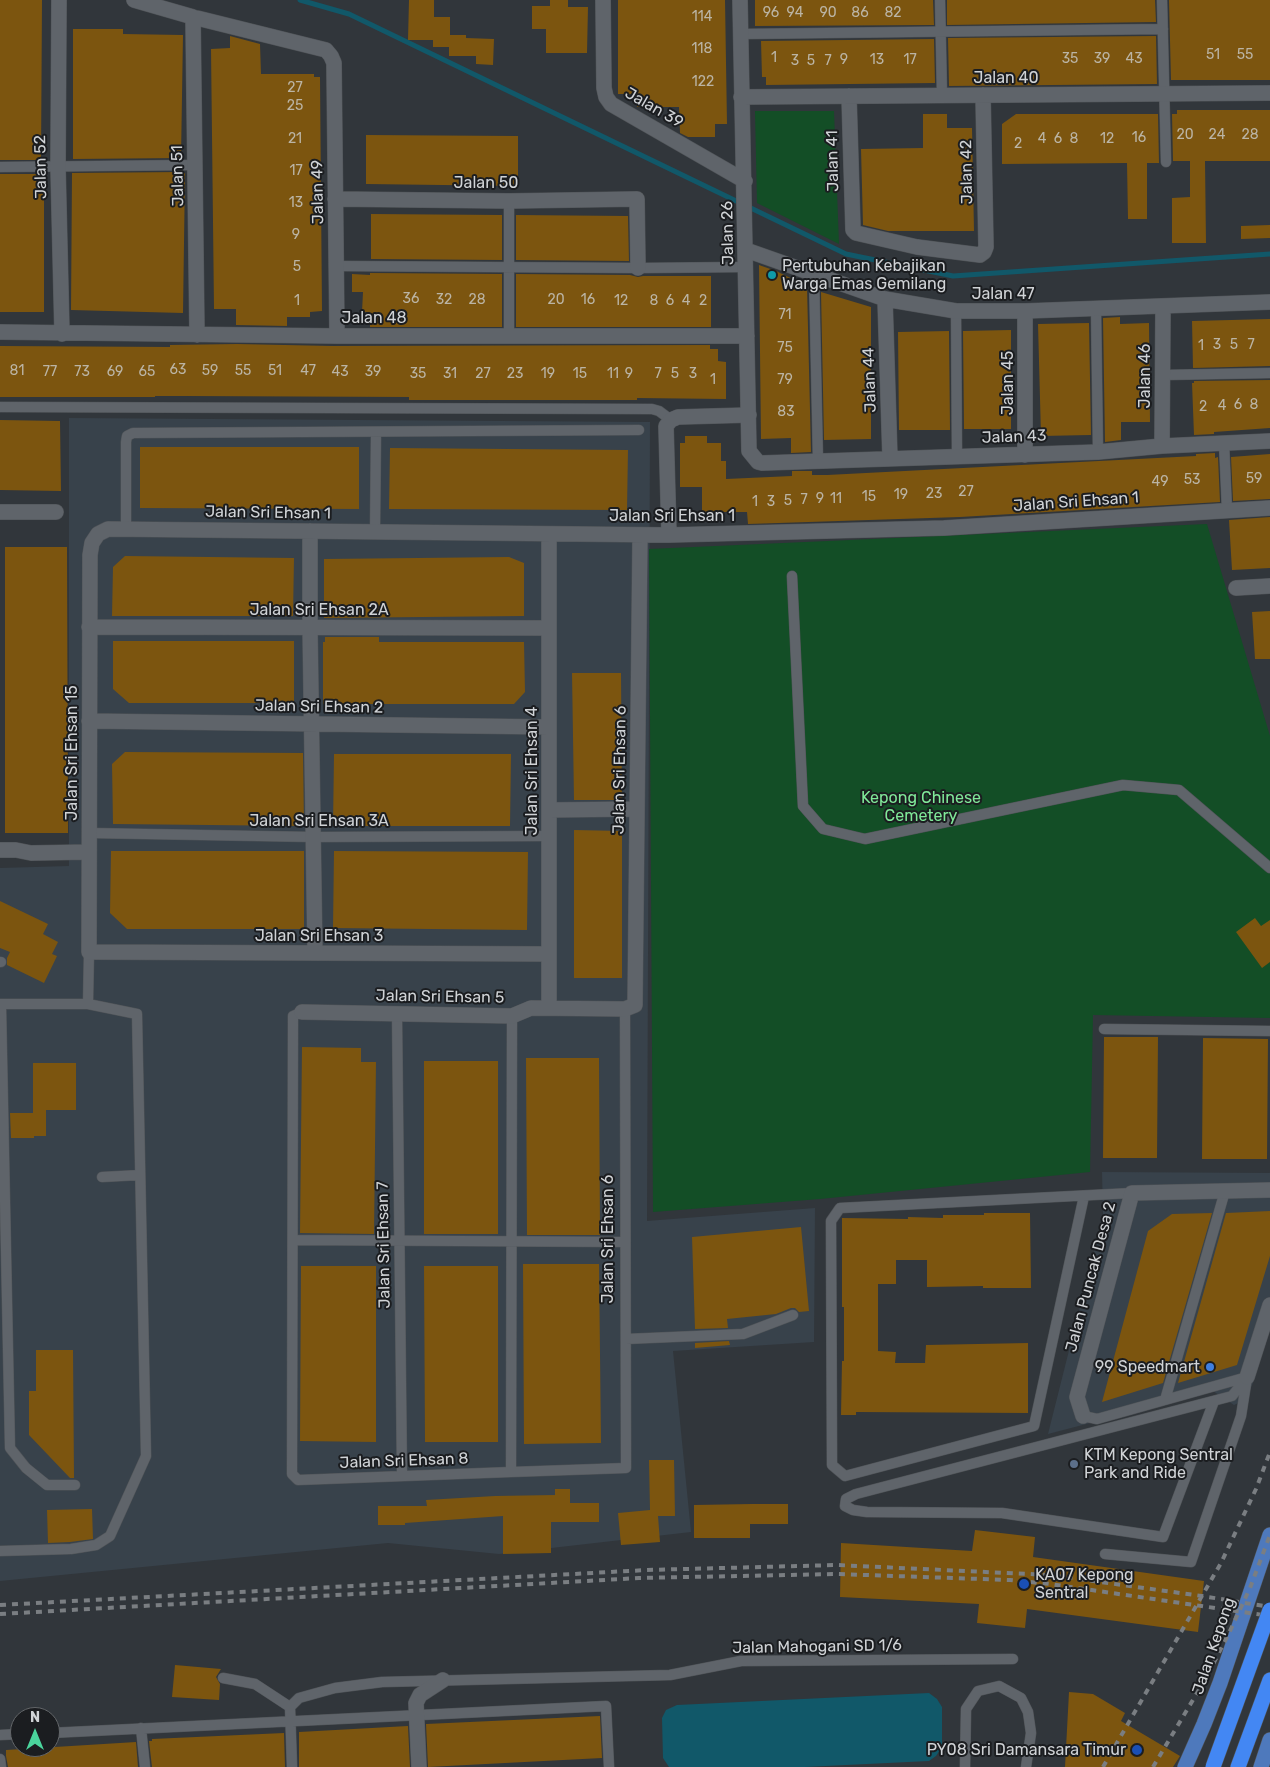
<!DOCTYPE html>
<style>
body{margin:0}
#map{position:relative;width:1270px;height:1767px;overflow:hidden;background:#31363b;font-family:Rubik,sans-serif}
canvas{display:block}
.north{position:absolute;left:10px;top:1707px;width:50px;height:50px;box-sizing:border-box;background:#1b1d20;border:1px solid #636669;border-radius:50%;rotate:0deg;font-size:14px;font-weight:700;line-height:20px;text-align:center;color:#d0d3d6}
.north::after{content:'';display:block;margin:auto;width:18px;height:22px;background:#4ad49c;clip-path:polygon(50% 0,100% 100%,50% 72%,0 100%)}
</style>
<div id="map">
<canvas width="1270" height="1767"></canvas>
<div class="north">N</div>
</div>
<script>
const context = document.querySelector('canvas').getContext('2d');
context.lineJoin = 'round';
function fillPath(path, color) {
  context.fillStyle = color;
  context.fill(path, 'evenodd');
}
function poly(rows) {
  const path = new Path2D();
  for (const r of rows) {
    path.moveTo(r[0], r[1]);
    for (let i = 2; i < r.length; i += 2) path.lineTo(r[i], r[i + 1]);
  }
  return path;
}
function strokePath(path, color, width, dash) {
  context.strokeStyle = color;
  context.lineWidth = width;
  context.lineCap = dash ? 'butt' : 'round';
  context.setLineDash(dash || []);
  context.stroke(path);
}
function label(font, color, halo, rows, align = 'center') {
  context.font = font + ' Rubik,sans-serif';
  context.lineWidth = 4;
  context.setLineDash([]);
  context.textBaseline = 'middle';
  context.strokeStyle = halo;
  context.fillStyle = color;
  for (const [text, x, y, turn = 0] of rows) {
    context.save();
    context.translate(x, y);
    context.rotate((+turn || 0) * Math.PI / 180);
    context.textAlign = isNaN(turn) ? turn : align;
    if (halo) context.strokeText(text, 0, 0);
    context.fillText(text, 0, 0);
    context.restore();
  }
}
const built = poly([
 [69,418,650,422,647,1221,815,1208,814,1342,673,1351,691,1532,499,1554,388,1543,0,1581,0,868,69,866],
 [1102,1172,1270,1173,1270,1326,1253,1383,1245,1400,1234,1405,1213,1391,1048,1434,1103,1215]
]);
const green = poly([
 [755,111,834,111,839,244,757,203],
 [1207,524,1270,736,1270,1018,1093,1015,1090,1172,820,1199,653,1212,649,549]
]);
const water = poly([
 [929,1693,937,1699,942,1707,942,1747,936,1756,929,1761,805,1767,669,1767,663,1758,662,1718,666,1710,677,1705]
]);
const stream = poly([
 [300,0,349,14,846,254,953,276,1270,254]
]);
const building = poly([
 [0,0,42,0,41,160,0,160],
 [409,0,434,0,434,17,450,17,450,35,466,35,466,38,494,39,493,65,476,64,476,56,449,56,449,47,433,47,433,40,408,40],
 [550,0,568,0,568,7,588,7,587,53,546,53,546,29,532,29,532,6,550,6],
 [618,0,725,0,727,124,715,124,715,137,688,137,680,133,679,107,637,107,637,94,618,94],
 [755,0,933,0,934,25,755,26],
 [947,0,1155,0,1156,22,947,25],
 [1169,0,1270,0,1270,80,1171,80],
 [73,29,123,29,123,34,183,35,181,158,73,159],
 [230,36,260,44,261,74,314,74,314,77,320,77,322,311,310,312,310,317,287,317,287,326,236,325,236,309,214,309,211,49,230,48],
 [1156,36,1157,84,949,86,948,38],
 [934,39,935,83,766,85,766,77,762,77,761,41],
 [1177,110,1270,110,1270,161,1205,161,1206,243,1172,243,1172,198,1190,197,1190,161,1173,161,1172,114,1177,114],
 [923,114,947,114,947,128,972,128,974,231,888,231,863,225,861,149,923,148],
 [1016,114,1158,114,1159,163,1147,163,1147,219,1128,219,1127,163,1002,164,1002,124],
 [366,135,518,136,518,186,366,184],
 [181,172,185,173,183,313,71,310,72,173],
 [0,174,44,174,44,312,0,312],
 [371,214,502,215,502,260,371,259],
 [516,215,628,216,629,261,516,260],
 [1270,225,1270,238,1241,239,1241,226],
 [759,265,776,271,807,286,811,452,791,453,791,438,761,439],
 [370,273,502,274,502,327,370,327,370,312,362,312,363,292,352,292,352,274,370,275],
 [516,274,630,275,638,277,643,276,711,276,711,327,516,327],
 [821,292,871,307,871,439,824,440],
 [1120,317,1120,324,1149,323,1150,422,1121,422,1121,440,1105,442,1103,318],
 [1270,319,1270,366,1193,368,1192,321],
 [1089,323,1091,435,1041,436,1038,324],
 [1011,330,1011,429,964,429,963,331],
 [949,331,950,430,899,430,898,332],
 [237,344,332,346,710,345,710,349,718,349,718,361,726,362,726,399,637,398,637,400,409,400,409,397,186,396,155,396,155,397,0,397,0,346,170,347,170,345],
 [1270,380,1270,428,1214,432,1214,434,1194,435,1192,383,1194,383,1194,381],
 [0,420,60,421,61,491,0,490],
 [685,436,707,436,707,443,721,443,721,461,726,461,726,479,792,476,792,471,812,471,812,475,827,475,1196,456,1196,454,1215,453,1215,458,1218,457,1220,502,960,517,748,524,747,512,702,512,702,487,680,487,680,443,685,443],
 [140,447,359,447,359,509,140,508],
 [390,448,628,450,627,510,389,509],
 [1270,454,1270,499,1233,501,1231,457],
 [1270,517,1270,568,1232,570,1229,520],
 [5,547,67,547,68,833,5,833],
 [125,556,294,558,293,616,112,616,113,567],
 [509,557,524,563,524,616,324,618,324,559],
 [1270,611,1270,659,1255,659,1252,612],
 [325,637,379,637,379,642,524,642,525,692,514,704,323,704,323,642,325,642],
 [113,641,294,641,294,703,129,703,113,689],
 [572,673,621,673,622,800,574,800],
 [125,752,303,753,304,826,113,824,112,764],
 [334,754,511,754,510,826,333,826],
 [574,830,622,831,622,978,574,978],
 [111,851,304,851,304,929,127,929,110,913],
 [334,851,528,852,527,930,333,928],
 [0,901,48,924,43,934,58,942,52,954,57,956,44,983,7,965,7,958,10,952,0,948],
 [1255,918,1261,926,1270,920,1270,962,1262,968,1236,932],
 [1104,1037,1158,1037,1157,1158,1103,1158],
 [1203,1038,1268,1039,1267,1159,1202,1159],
 [302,1047,361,1048,361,1062,376,1062,374,1234,300,1233],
 [526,1058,599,1058,600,1235,527,1235],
 [424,1061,498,1061,498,1234,424,1234],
 [33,1063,76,1063,76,1110,46,1110,46,1136,34,1136,34,1138,11,1138,10,1113,33,1113],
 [1270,1211,1270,1256,1237,1365,1178,1383,1226,1213],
 [984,1213,1030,1213,1031,1288,983,1288,983,1286,927,1287,927,1260,896,1260,896,1284,878,1284,878,1351,896,1352,895,1363,925,1363,926,1345,1028,1343,1028,1413,856,1412,856,1415,841,1415,842,1361,844,1361,844,1307,842,1307,842,1218,908,1219,908,1217,943,1218,943,1215,984,1215],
 [1212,1213,1163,1383,1102,1402,1148,1231,1172,1214],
 [801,1227,809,1311,799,1312,795,1308,791,1308,776,1314,727,1319,728,1328,695,1329,692,1237],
 [523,1264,599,1264,601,1443,524,1444],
 [301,1266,376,1266,376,1442,300,1441],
 [424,1266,498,1266,498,1442,425,1442],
 [729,1341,730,1345,695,1348,695,1343],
 [36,1350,73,1350,74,1478,70,1478,29,1435,29,1391,36,1391],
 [649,1460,674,1460,675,1516,658,1516,660,1542,621,1545,618,1513,650,1510],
 [555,1489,570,1489,570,1503,599,1503,599,1522,551,1522,551,1553,503,1554,503,1516,405,1523,405,1525,378,1525,378,1506,427,1506,426,1500,495,1496,555,1495],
 [752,1504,788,1504,788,1524,750,1524,750,1538,694,1538,694,1505],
 [92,1509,93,1539,70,1542,48,1543,47,1510],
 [975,1530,1035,1537,1033,1557,1204,1581,1198,1632,1027,1609,1025,1628,977,1623,979,1604,840,1597,841,1543,972,1551],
 [175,1665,221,1669,216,1677,220,1684,219,1700,172,1697],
 [1069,1692,1093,1694,1125,1713,1121,1721,1180,1756,1173,1767,1065,1767],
 [600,1716,602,1758,428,1767,426,1724],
 [408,1726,410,1767,299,1767,299,1732],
 [284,1733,285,1767,152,1767,149,1741,152,1741,152,1739],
 [136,1742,138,1767,8,1767,6,1756,6,1750]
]);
const lane = poly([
 [940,0,942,95],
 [1162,0,1166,162],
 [741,34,1163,29],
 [0,167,195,165],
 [336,266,638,268,746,267],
 [814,274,818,461],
 [1096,309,1098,452],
 [956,311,957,456],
 [509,336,509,201],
 [1163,375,1270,373],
 [0,407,652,409,659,411,671,420],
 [1224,443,1227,510],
 [126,529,126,442,127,436,133,433,639,430],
 [375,532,376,432],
 [792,576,803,806,823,829,865,839,1123,785,1179,790,1270,868],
 [89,833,314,837,549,836],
 [0,962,1,962],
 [0,1004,88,1004,137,1014,146,1456,110,1536,96,1545,71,1549,0,1551],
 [1,1004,10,1448,26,1468,47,1485,75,1485],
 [88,1004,89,952],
 [302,1012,293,1016,292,1474,298,1480,511,1472],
 [397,1014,402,1475],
 [512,1016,511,1472,626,1468,625,1009],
 [1104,1029,1270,1031],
 [102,1177,140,1175],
 [1084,1196,1034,1426,845,1476,832,1465,831,1221,840,1208,1132,1193],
 [293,1240,625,1242],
 [626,1339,743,1334,793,1315],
 [1165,1400,1225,1191],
 [1214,1401,1163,1537,1002,1513,867,1512,853,1510,845,1506,846,1499,856,1494,1232,1396,1247,1377],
 [1083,1416,1097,1419,1247,1377],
 [1105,1554,1191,1562,1241,1416,1247,1378],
 [223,1678,255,1684,290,1707],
 [141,1728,145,1767],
 [50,1733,606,1706,609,1767],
 [0,1735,20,1734],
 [0,1759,1,1767],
 [292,1767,290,1707,299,1698,335,1688,382,1682,670,1675,741,1661,1013,1659],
 [965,1767,966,1709,978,1691,999,1686,1021,1698,1028,1712,1031,1733,1026,1767]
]);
const street = poly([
 [59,0,58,167,62,334],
 [134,0,193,17,326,50,331,56,334,63,337,336],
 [603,0,604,88,606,97,611,104,745,181],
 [740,0,749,451,758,462,762,463,1098,452,1162,446,1270,441],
 [193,17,197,335],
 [849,96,853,230,856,233,917,247,980,255,984,252,986,247,983,95],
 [741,97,1270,93],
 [335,199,509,201,637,199,638,268],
 [746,250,885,299,956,311,1025,311,1270,302],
 [885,299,890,459],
 [1025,311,1025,455],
 [0,332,337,336,747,336],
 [1162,446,1163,307],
 [0,512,56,512],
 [310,531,310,628,315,953],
 [549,534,549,1008],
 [669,535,666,426,671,420,678,417,749,415],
 [1236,588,1270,586],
 [89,627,549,628],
 [89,721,549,727],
 [549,810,637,809],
 [0,850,16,850,31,853,89,852],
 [549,954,89,952,90,555,92,543,98,534,108,529,669,535,944,528,1270,508],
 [302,1012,512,1016,531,1008,625,1009,635,1005,640,535],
 [1247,1377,1270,1305],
 [1083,1416,1077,1397,1132,1193,1270,1190],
 [419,1767,416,1703,420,1695,443,1680]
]);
const primary = poly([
 [1185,1767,1204,1724,1220,1683,1270,1535],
 [1261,1767,1270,1740]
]);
const highway = poly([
 [1238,1767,1270,1680]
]);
const rail = poly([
 [0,1605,647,1570,837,1565,1050,1575,1202,1596,1270,1607],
 [0,1614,639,1578,837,1574,1010,1580,1050,1584,1270,1616],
 [1103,1767,1221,1563,1256,1489,1270,1452],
 [1153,1767,1206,1678,1229,1633,1250,1588,1270,1535]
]);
const highwayBridge = poly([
 [1213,1767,1270,1610]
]);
const markers = [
 [772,275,5,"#0f9aa8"],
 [1210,1367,5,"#3f7fe0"],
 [1074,1464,5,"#5c6f8a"],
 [1024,1584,6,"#1a4fb4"],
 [1137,1750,6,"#1a4fb4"]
];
const numberNames = [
 ["96",771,13],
 ["94",795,13],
 ["90",828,13],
 ["86",860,13],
 ["82",893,13],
 ["114",702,17],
 ["118",702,49],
 ["51",1213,55],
 ["55",1245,55],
 ["1",774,58],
 ["35",1070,59],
 ["39",1102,59],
 ["43",1134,59],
 ["9",844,60],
 ["13",877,60],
 ["17",910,60],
 ["3",795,61],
 ["5",811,61],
 ["7",828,61],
 ["122",703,82],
 ["27",295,88],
 ["25",295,106],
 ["20",1185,135],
 ["24",1217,135],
 ["28",1250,135],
 ["16",1139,138],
 ["21",295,139],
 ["4",1042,139],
 ["6",1058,139],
 ["8",1074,139],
 ["12",1107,139],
 ["2",1018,144],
 ["17",296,171],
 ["13",296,203],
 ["9",296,235],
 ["5",297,267],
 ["36",411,299],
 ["32",444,300],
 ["28",477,300],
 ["20",556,300],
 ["16",588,300],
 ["1",297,301],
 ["12",621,301],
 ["8",654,301],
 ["6",670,301],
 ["4",686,301],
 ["2",703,301],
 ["71",785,315],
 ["3",1217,345],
 ["5",1234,345],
 ["7",1251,345],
 ["1",1201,346],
 ["75",785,348],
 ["63",178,370],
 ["81",17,371],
 ["59",210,371],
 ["55",243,371],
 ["51",275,371],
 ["47",308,371],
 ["77",50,372],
 ["73",82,372],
 ["69",115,372],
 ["65",147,372],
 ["43",340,372],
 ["39",373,372],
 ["35",418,374],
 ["31",450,374],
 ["27",483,374],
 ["23",515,374],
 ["19",548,374],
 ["15",580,374],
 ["11",613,374],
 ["9",629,374],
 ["7",658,374],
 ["5",675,374],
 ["3",693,374],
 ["1",713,380],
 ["79",785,380],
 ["6",1238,405],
 ["8",1254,405],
 ["4",1222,406],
 ["2",1203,407],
 ["83",786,412],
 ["59",1254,479],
 ["53",1192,480],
 ["49",1160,482],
 ["27",966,492],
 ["23",934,494],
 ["19",901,495],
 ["15",869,497],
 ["9",820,499],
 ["11",836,499],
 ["7",804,500],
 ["5",788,501],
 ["1",755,502],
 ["3",771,502]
];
const streetNames = [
 ["Jalan 40",1006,78],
 ["Jalan 39",654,108,30],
 ["Jalan 41",833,161,-91],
 ["Jalan 52",41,167,-91],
 ["Jalan 42",967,172,-91],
 ["Jalan 51",178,176,-91],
 ["Jalan 50",486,183],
 ["Jalan 49",318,192,-91],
 ["Jalan 26",728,233,-91],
 ["Jalan 47",1003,294],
 ["Jalan 48",374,318],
 ["Jalan 46",1145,376,-90],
 ["Jalan 44",870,380,-92],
 ["Jalan 45",1008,383,-90],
 ["Jalan 43",1014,437,-2],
 ["Jalan Sri Ehsan 1",1076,502,-4],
 ["Jalan Sri Ehsan 1",268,513,1],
 ["Jalan Sri Ehsan 1",672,516],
 ["Jalan Sri Ehsan 2A",319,610],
 ["Jalan Sri Ehsan 2",319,707,1],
 ["Jalan Sri Ehsan 15",72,753,-90],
 ["Jalan Sri Ehsan 6",620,770,-89],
 ["Jalan Sri Ehsan 4",532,771,-90],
 ["Jalan Sri Ehsan 3A",319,821],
 ["Jalan Sri Ehsan 3",319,936],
 ["Jalan Sri Ehsan 5",440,997,1],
 ["Jalan Sri Ehsan 6",608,1239,-90],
 ["Jalan Sri Ehsan 7",384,1245,-91],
 ["Jalan Puncak Desa 2",1091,1277,-75],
 ["Jalan Sri Ehsan 8",404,1461,-2],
 ["Jalan Kepong",1214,1646,-71],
 ["Jalan Mahogani SD 1/6",817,1647,-1]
];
const poiNames = [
 ["Pertubuhan Kebajikan",782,266],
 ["Warga Emas Gemilang",782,284],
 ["99 Speedmart",1200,1367,"right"],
 ["KTM Kepong Sentral",1084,1455],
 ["Park and Ride",1084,1473],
 ["KA07 Kepong",1035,1575],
 ["Sentral",1035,1593],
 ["PY08 Sri Damansara Timur",1126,1750,"right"]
];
const parkNames = [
 ["Kepong Chinese",921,798],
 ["Cemetery",921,816]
];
fillPath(built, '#38424b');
fillPath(green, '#134e26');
fillPath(water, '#115869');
strokePath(stream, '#115869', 5);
fillPath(building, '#7c550f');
strokePath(lane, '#505458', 11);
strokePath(street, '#505458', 16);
strokePath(primary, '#505458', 16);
strokePath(highway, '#505458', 16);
strokePath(lane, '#5f646a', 10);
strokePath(street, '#5f646a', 15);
strokePath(primary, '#4e79bc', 15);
strokePath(highway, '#4387f3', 15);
strokePath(rail, '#7a7e82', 4, [6, 6]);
strokePath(highwayBridge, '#505458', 16, []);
strokePath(highwayBridge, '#4387f3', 15);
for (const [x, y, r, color] of markers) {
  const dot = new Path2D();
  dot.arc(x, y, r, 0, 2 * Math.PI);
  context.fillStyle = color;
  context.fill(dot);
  strokePath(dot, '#1b1d20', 2);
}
label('14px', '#bbb4a4', null, numberNames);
label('16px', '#d0d3d6', '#1b1d20', streetNames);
label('16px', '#d0d3d6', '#1b1d20', poiNames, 'left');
label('16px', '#80e999', '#1b1d20', parkNames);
</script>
